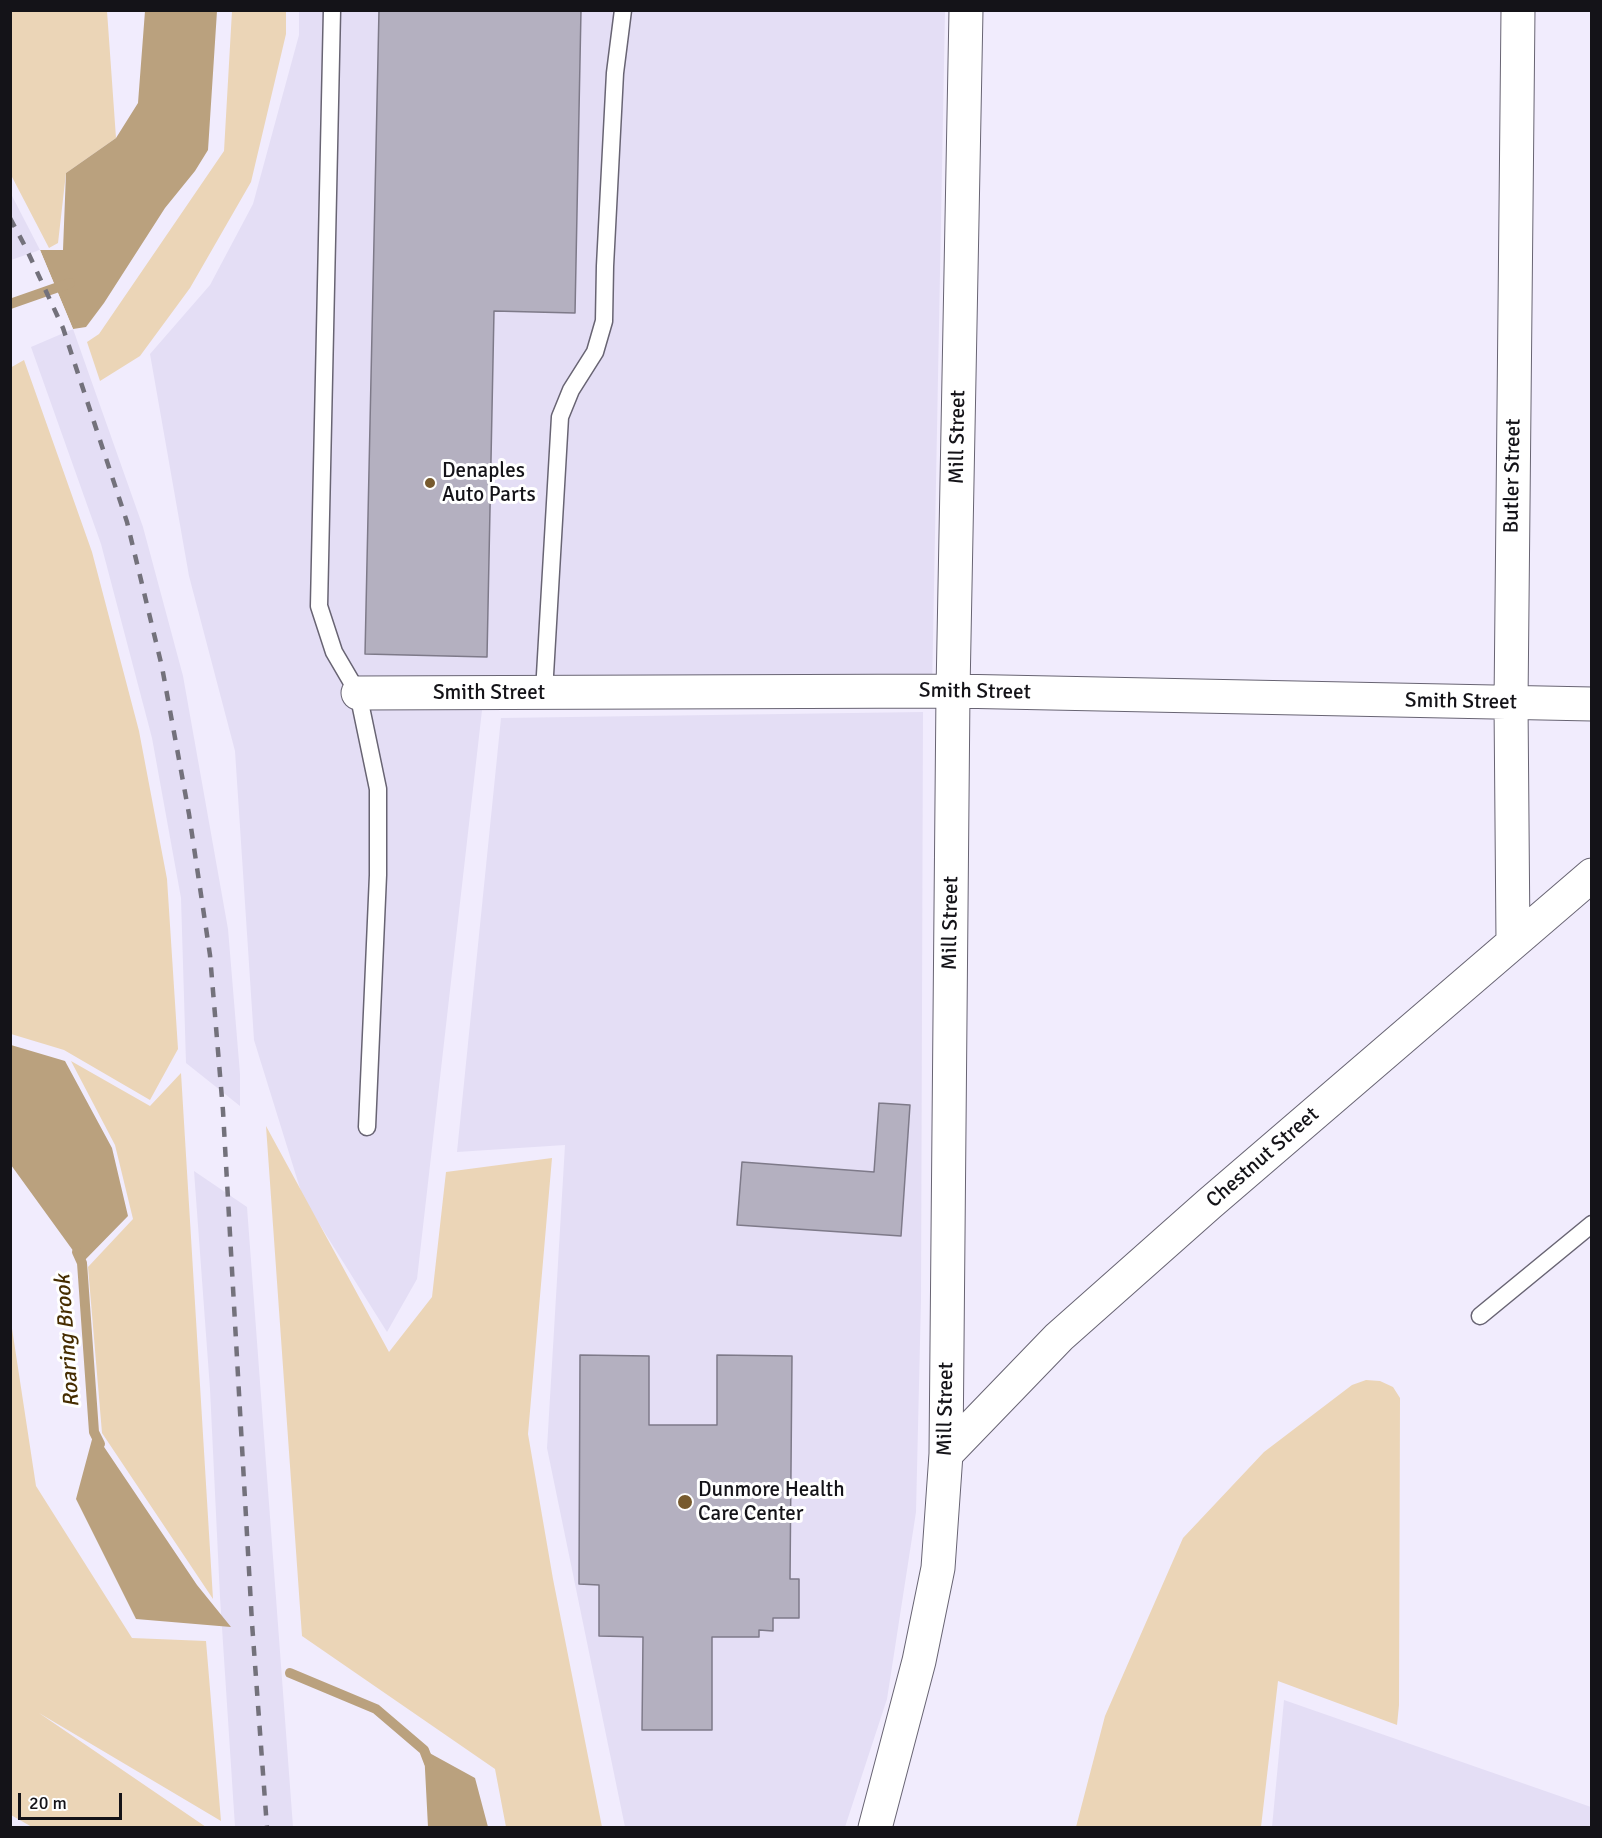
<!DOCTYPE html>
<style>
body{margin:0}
#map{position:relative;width:1602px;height:1838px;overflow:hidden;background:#f1ecfd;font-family:Signika,sans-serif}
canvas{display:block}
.frame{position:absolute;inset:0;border:12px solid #141318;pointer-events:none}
.scale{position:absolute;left:18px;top:1793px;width:104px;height:27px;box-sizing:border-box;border:3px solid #141318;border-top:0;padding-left:8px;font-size:18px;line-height:21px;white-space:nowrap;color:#141318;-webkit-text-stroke:4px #fff;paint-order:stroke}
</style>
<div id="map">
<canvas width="1602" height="1838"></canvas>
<div class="frame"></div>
<div class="scale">20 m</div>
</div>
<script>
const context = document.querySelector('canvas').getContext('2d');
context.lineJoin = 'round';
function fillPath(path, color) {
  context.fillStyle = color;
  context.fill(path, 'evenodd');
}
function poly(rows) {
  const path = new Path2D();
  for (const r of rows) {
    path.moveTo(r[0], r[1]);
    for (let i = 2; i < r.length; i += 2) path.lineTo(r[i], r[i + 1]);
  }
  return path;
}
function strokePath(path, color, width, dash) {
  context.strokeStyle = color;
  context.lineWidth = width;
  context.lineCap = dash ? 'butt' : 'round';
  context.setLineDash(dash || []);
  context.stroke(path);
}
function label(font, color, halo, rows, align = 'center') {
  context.font = font + ' Signika,sans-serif';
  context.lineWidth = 6;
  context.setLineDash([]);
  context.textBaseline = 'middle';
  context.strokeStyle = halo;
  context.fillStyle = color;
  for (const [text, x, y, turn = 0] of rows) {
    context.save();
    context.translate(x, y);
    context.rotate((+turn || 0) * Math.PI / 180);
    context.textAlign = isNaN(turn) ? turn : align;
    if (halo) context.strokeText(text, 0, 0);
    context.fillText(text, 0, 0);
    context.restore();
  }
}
const built = poly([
 [299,11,945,11,932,691,485,684,417,1279,387,1332,303,1198,254,1040,235,751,189,576,150,354,210,285,253,204,299,35],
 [10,192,40,250,11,260,10,260],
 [73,329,143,527,183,676,228,929,240,1074,240,1106,186,1063,181,898,152,738,101,544,31,347],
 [923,712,921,1300,916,1512,887,1699,845,1827,625,1827,547,1448,565,1145,457,1152,501,718],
 [194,1171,247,1207,293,1827,235,1827,220,1597,210,1389],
 [1284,1700,1591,1807,1591,1827,1272,1827]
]);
const green = poly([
 [10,11,107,11,116,138,66,173,58,243,49,248,11,175],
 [232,11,286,11,286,34,251,182,190,288,140,356,100,381,87,342,99,334,224,151],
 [24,360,92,552,139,731,167,879,178,1049,150,1100,64,1050,11,1034,10,368],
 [71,1061,150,1106,181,1073,213,1599,102,1433,88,1267,133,1219,115,1145],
 [266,1126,389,1352,432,1297,446,1172,552,1158,528,1434,553,1579,602,1827,506,1827,495,1769,302,1636],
 [11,1322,36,1486,132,1638,206,1641,221,1821,39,1713,206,1827,32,1827,11,1815],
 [1366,1380,1380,1381,1393,1387,1400,1398,1399,1705,1397,1725,1278,1681,1261,1827,1076,1827,1105,1716,1183,1538,1264,1452,1352,1385]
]);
const water = poly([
 [145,11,217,11,208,150,195,171,165,208,104,303,86,327,73,329,40,250,63,250,66,173,116,138,138,103],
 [11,1045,65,1061,112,1148,128,1216,82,1263,11,1165],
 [94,1432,197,1585,231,1627,136,1619,76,1499],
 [424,1750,475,1778,488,1827,428,1827]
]);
const pier = poly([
 [40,250,73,329,70,330,37,251]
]);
const stream = poly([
 [10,304,70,283],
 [77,1252,82,1263,94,1432,100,1444],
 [290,1673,376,1709,424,1750,429,1763]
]);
const building = poly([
 [379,10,581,10,575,313,494,311,487,657,365,654,379,10],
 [879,1103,910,1105,901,1236,737,1225,742,1162,874,1172,879,1103],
 [580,1355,649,1356,649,1425,717,1425,717,1355,792,1356,790,1579,799,1579,799,1618,773,1618,773,1631,759,1630,759,1637,712,1637,712,1730,642,1730,643,1637,599,1636,599,1585,579,1584,580,1355]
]);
const lane = poly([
 [332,10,319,606,334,652,358,693,378,789,378,875,367,1127],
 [544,692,560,417,571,390,595,352,604,321,605,266,615,73,623,10],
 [1480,1316,1592,1224]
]);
const street = poly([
 [358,693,953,691,1592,704],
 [1513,941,1511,703,1518,10],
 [946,1454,1059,1337,1209,1204,1592,875],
 [875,1828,919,1661,938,1568,946,1454,953,691,966,10]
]);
const rail = poly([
 [10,218,26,248,63,328,127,522,162,667,189,814,210,955,223,1111,252,1623,267,1828]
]);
const markers = [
 [430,483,6,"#775a2e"],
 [685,1502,8,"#775a2e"]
];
const streetNames = [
 ["Mill Street",958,437,-89],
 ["Butler Street",1513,476,-89],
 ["Smith Street",975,692,1],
 ["Smith Street",489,693],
 ["Smith Street",1461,702,1],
 ["Mill Street",951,923,-89],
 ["Chestnut Street",1263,1158,-41],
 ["Mill Street",946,1409,-89]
];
const poiNames = [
 ["Denaples",442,471],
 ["Auto Parts",442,495],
 ["Dunmore Health",698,1490],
 ["Care Center",698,1514]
];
const waterNames = [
 ["Roaring Brook",68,1341,-94]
];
fillPath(built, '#e4def5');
fillPath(green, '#ebd5b7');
fillPath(water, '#baa17e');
fillPath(pier, '#f1ecfd');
strokePath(stream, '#baa17e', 10);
fillPath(building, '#b4b0c0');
strokePath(building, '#7e7a89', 1.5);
strokePath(lane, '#686473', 19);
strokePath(street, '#686473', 35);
strokePath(lane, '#fff', 16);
strokePath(street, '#fff', 33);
strokePath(rail, '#73717b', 4.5, [10, 10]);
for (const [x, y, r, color] of markers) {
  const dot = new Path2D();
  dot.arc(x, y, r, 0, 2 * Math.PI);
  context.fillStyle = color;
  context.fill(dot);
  strokePath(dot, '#fff', 2);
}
label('21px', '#141318', '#fff', streetNames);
label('21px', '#141318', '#fff', poiNames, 'left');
label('italic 22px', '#462d00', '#fff', waterNames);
</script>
